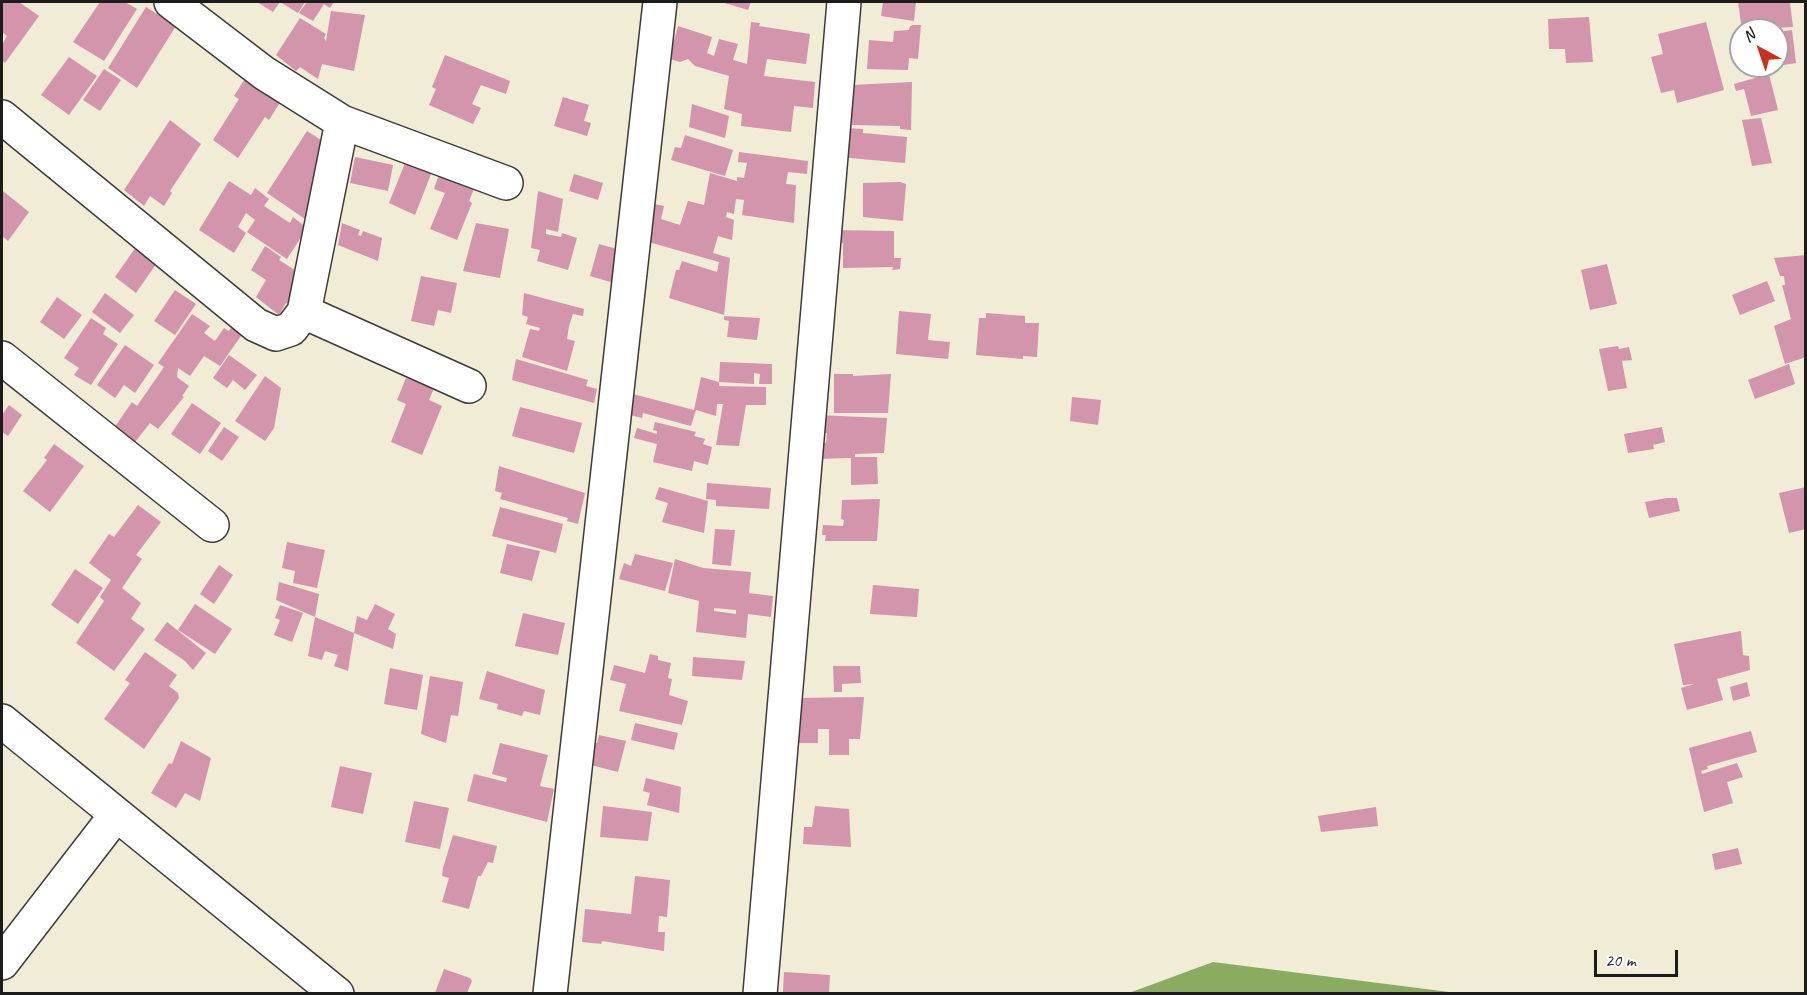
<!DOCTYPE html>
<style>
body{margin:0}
#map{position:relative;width:1807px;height:995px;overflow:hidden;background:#f1ecd6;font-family:Caveat,sans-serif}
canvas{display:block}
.frame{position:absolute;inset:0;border:3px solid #1c1c1c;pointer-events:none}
.north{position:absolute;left:1729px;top:18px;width:60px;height:60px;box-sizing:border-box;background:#fff;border:2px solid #a4a4a4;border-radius:50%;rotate:320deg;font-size:16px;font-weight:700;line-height:24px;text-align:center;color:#1c1c1c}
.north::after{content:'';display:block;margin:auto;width:21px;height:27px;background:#c8321e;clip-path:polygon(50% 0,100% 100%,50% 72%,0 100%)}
.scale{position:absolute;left:1594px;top:950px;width:84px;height:27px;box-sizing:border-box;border:3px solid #1c1c1c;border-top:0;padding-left:8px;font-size:18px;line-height:21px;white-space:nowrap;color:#1c1c1c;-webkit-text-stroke:4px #fff;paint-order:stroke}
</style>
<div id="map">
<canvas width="1807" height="995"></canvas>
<div class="frame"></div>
<div class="north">N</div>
<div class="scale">20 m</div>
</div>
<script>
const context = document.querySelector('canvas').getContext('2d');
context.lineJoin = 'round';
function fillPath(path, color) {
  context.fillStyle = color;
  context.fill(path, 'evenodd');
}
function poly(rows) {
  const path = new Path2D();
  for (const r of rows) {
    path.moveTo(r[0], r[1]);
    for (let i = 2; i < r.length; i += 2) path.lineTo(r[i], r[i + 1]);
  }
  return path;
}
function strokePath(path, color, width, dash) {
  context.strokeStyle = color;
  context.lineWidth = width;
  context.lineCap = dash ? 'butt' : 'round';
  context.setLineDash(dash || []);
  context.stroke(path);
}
const forest = poly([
 [1213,962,1457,993,1129,993]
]);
const building = poly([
 [2,2,19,2,39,16,5,63,2,60,2,45,7,36,2,32],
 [100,2,125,2,137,9,104,61,73,42],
 [257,2,280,2,273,12],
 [280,2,305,2,298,13],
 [307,2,334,2,330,8,324,4,313,21,299,13],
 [721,2,751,2,748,10],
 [883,2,916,2,914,21,881,16],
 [1738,2,1790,2,1793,27,1742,30],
 [146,7,176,26,137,88,108,68],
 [331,11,365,15,354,71,322,64,318,79,300,67,296,71,276,55,300,18,326,34,324,38,326,41],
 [1589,17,1593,62,1566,63,1565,49,1549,49,1548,19],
 [751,22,760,23,759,26,810,34,806,64,767,59,764,76,815,82,813,108,794,106,791,132,741,126,742,114,724,109,729,76,695,66,688,59,680,62,667,58,670,43,673,44,678,26,712,37,707,53,714,56,719,39,738,44,733,60,747,64],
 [1706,22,1724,90,1677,103,1674,90,1661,93,1651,57,1663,54,1658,34],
 [913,25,921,25,918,59,909,58,908,70,867,69,869,40,893,42,894,31,909,30,910,26],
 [1792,30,1796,63,1777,66,1777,32],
 [1741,37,1741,66,1762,67,1739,70,1733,38],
 [445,55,510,81,506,94,481,85,472,104,481,108,473,124,429,105,436,89,432,87],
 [69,57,97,76,69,115,41,95],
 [104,69,121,80,100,111,83,100],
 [248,74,281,101,269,120,265,117,238,158,213,140,239,99,234,96],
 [1769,74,1778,110,1751,116,1744,89,1736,91,1734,84],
 [912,82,911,130,900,129,900,126,852,125,852,85],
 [563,97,589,105,584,121,591,123,587,136,554,126],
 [692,104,729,116,725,138,689,127],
 [1761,118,1772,163,1752,166,1742,120],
 [170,120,201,144,170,191,172,193,164,206,150,196,144,206,124,190],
 [842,128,863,129,863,133,907,137,905,163,839,157],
 [307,131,324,142,308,221,267,193],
 [685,135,733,150,725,176,671,160,675,147,681,148],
 [739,152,808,161,807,174,788,172,786,184,796,185,794,223,742,215,744,200,736,199,734,214,727,212,726,217,734,220,732,240,718,236,713,253,730,258,724,315,669,298,676,270,679,270,682,261,717,272,719,262,645,241,650,203,664,206,661,219,680,225,688,201,704,205,710,173,737,181,737,177,744,178,747,163,738,162],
 [355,157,393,165,388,191,350,183],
 [407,158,433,169,415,215,389,203],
 [439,174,474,189,469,201,472,203,457,240,430,229,445,193,434,189],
 [574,174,603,183,598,200,569,191],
 [229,181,251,195,255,188,269,199,264,206,290,223,293,217,307,228,287,259,247,232,255,220,246,213,238,227,246,233,234,253,199,230],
 [900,182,906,184,903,221,863,217,863,183],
 [3,191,29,212,8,241,2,236],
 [538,191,563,199,558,232,546,229,546,234,561,237,562,233,577,238,568,270,537,261,540,250,531,248],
 [342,223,360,230,358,235,361,236,363,231,382,238,378,261,338,245],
 [476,223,509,229,500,278,463,271],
 [831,230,894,231,894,258,901,258,900,269,892,270,893,267,843,268,843,243,831,243],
 [138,244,159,260,136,293,115,277],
 [599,244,617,249,614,283,590,276],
 [265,246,281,257,279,260,301,274,288,304,286,303,279,315,256,297,266,280,251,270],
 [1806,255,1806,357,1785,364,1774,326,1791,319,1782,285,1785,285,1784,276,1780,276,1774,258],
 [1607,264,1617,304,1590,310,1581,270],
 [421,276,457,283,451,313,438,310,434,326,411,321],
 [1767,281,1775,301,1740,315,1732,295],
 [175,290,196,304,175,335,154,321],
 [105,293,134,315,120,333,92,312],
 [524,293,584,309,583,316,573,314,569,326,567,339,575,341,567,371,522,357,530,329,539,331,540,328,526,324,528,317,522,315],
 [57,297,82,315,64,339,40,322],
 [899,311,931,314,928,340,950,342,948,359,896,354],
 [986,313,1025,316,1025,323,1039,323,1037,357,1023,356,1023,359,976,355,979,318,986,318],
 [192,314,210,326,204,333,215,341,224,328,229,331,232,326,243,333,220,366,204,356,190,376,178,368,177,377,189,386,182,396,184,397,158,429,150,423,132,446,112,431,132,402,137,406,164,367,158,363],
 [724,316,760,318,757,340,727,337,729,321,724,320],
 [91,318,106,328,103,334,118,344,91,385,74,375,79,368,64,358],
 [125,345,154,365,135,393,124,385,115,398,97,385],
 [1618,346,1619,349,1629,347,1632,360,1622,361,1627,388,1608,391,1599,349],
 [229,355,257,375,245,390,233,380,227,388,213,378],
 [516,359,588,380,586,386,597,389,594,403,512,380],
 [720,362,772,364,772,384,759,384,760,374,754,373,754,384,719,382],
 [1789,364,1795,384,1755,399,1748,380],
 [834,374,853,374,853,376,891,374,888,413,834,413],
 [265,376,281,388,274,428,265,441,235,421],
 [701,377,719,382,719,386,766,387,766,405,746,405,739,446,716,445,723,404,717,404,716,416,696,410,691,426,643,413,642,418,626,414,629,393,694,410],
 [406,378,434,388,429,400,442,406,422,455,391,442,406,404,397,400],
 [1072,397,1101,400,1098,425,1070,421],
 [192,403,221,423,200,454,171,434],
 [9,405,22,415,8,436,2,432,2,415],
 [520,407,582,423,574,453,512,436],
 [816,415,887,418,884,453,855,454,855,457,877,457,878,484,851,485,851,458,815,459,816,443,826,443,827,433,818,433],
 [655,422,696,432,694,436,705,439,703,444,712,447,708,465,694,461,692,471,653,462,657,444,634,438,637,428,657,434,657,431,653,430],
 [224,427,239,437,222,461,208,451],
 [1662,427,1665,442,1653,445,1654,449,1628,453,1624,434],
 [54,444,84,466,50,512,23,491,47,460,44,458],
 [499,466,585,493,578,524,567,521,568,518,500,499,502,493,495,491],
 [707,483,771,488,769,509,716,506,716,500,706,499],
 [659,487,708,501,704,533,662,522,668,503,655,499],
 [1806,487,1806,529,1789,533,1779,493],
 [1667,498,1677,498,1680,511,1649,518,1645,502],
 [880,499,877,541,825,541,826,535,822,535,823,525,843,526,844,520,841,519,842,500],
 [138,505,161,522,136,555,142,559,122,588,141,603,131,619,145,629,114,671,76,643,104,601,100,597,111,580,89,563,109,534,114,537],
 [500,507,563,524,556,553,492,536],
 [715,529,735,530,731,566,712,564],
 [287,542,325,550,317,588,293,583,295,571,282,568],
 [507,544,540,551,532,581,500,573],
 [635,554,673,563,665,591,619,579,624,563,631,566],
 [675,559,703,568,751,572,749,593,773,596,771,617,748,614,746,638,696,632,699,601,668,593],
 [714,608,736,610,736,614,714,611],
 [219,565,233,575,214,604,200,594],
 [75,569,103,588,78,624,51,605],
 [279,582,319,594,315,617,276,600],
 [873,585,919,589,917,617,870,614],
 [195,604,232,629,215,654,178,630],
 [375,604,395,614,388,629,396,634,393,649,354,633,357,616,367,620],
 [280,605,303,613,292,642,274,635,280,620,275,618],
 [523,613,565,623,558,655,515,646],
 [315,617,354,633,348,671,334,666,338,655,325,651,322,660,308,656],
 [167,622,206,653,193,670,185,661,154,640],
 [1741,631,1743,655,1749,656,1750,670,1717,679,1723,700,1687,710,1681,688,1694,684,1683,685,1674,644],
 [145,652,177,675,169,686,178,693,179,698,144,749,104,719,130,683,125,680],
 [650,654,658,656,658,660,671,663,668,678,672,679,669,695,688,701,682,725,619,711,626,684,610,680,614,665,645,673],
 [693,657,745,661,742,680,692,676],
 [833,666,860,666,861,683,842,684,842,692,834,692],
 [390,668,423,675,417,710,384,704],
 [487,671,545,690,540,715,524,711,522,716,497,709,498,704,479,699],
 [430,676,463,682,458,716,451,715,446,743,421,734],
 [1747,682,1750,696,1733,701,1730,687],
 [864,697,860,739,849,739,849,755,829,755,829,729,818,729,818,743,792,743,795,698],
 [635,723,678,733,674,750,631,740],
 [1751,731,1757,752,1707,766,1708,769,1701,771,1702,774,1737,763,1743,777,1727,782,1733,803,1704,812,1689,748],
 [599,735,626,741,618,772,587,764,589,742,597,743],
 [181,741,211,758,200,801,185,793,176,808,151,793,169,763,172,764],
 [500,743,548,755,540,786,554,789,547,822,467,801,474,774,506,782,507,778,492,774],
 [340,766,372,773,363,814,331,807],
 [646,778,681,787,679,813,647,805,650,793,643,791],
 [414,801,449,808,440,849,405,842],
 [603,806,652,812,648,841,600,837],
 [815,806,849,809,851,847,803,844,804,827,812,827],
 [1376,807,1378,826,1321,832,1318,816],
 [453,835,497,846,493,863,488,862,481,876,478,876,469,909,442,902,449,878,442,876,443,868],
 [1738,848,1742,864,1715,870,1712,854],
 [635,876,670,880,667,917,659,916,658,932,665,932,664,951,602,941,601,944,582,942,585,909,631,914],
 [444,969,470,978,472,981,467,993,435,993],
 [784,972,830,975,829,993,783,993]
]);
const minor = poly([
 [171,2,264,73,342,122,506,183],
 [2,117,256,325,276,334,291,329,304,312,342,122],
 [304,312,469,386],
 [2,358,212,525],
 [2,721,337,994],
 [2,963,116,815],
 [550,994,660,2],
 [760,994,844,2]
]);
fillPath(forest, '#89ac60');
fillPath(building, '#d295ab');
strokePath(minor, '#3c3b38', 36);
strokePath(minor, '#fff', 33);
</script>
